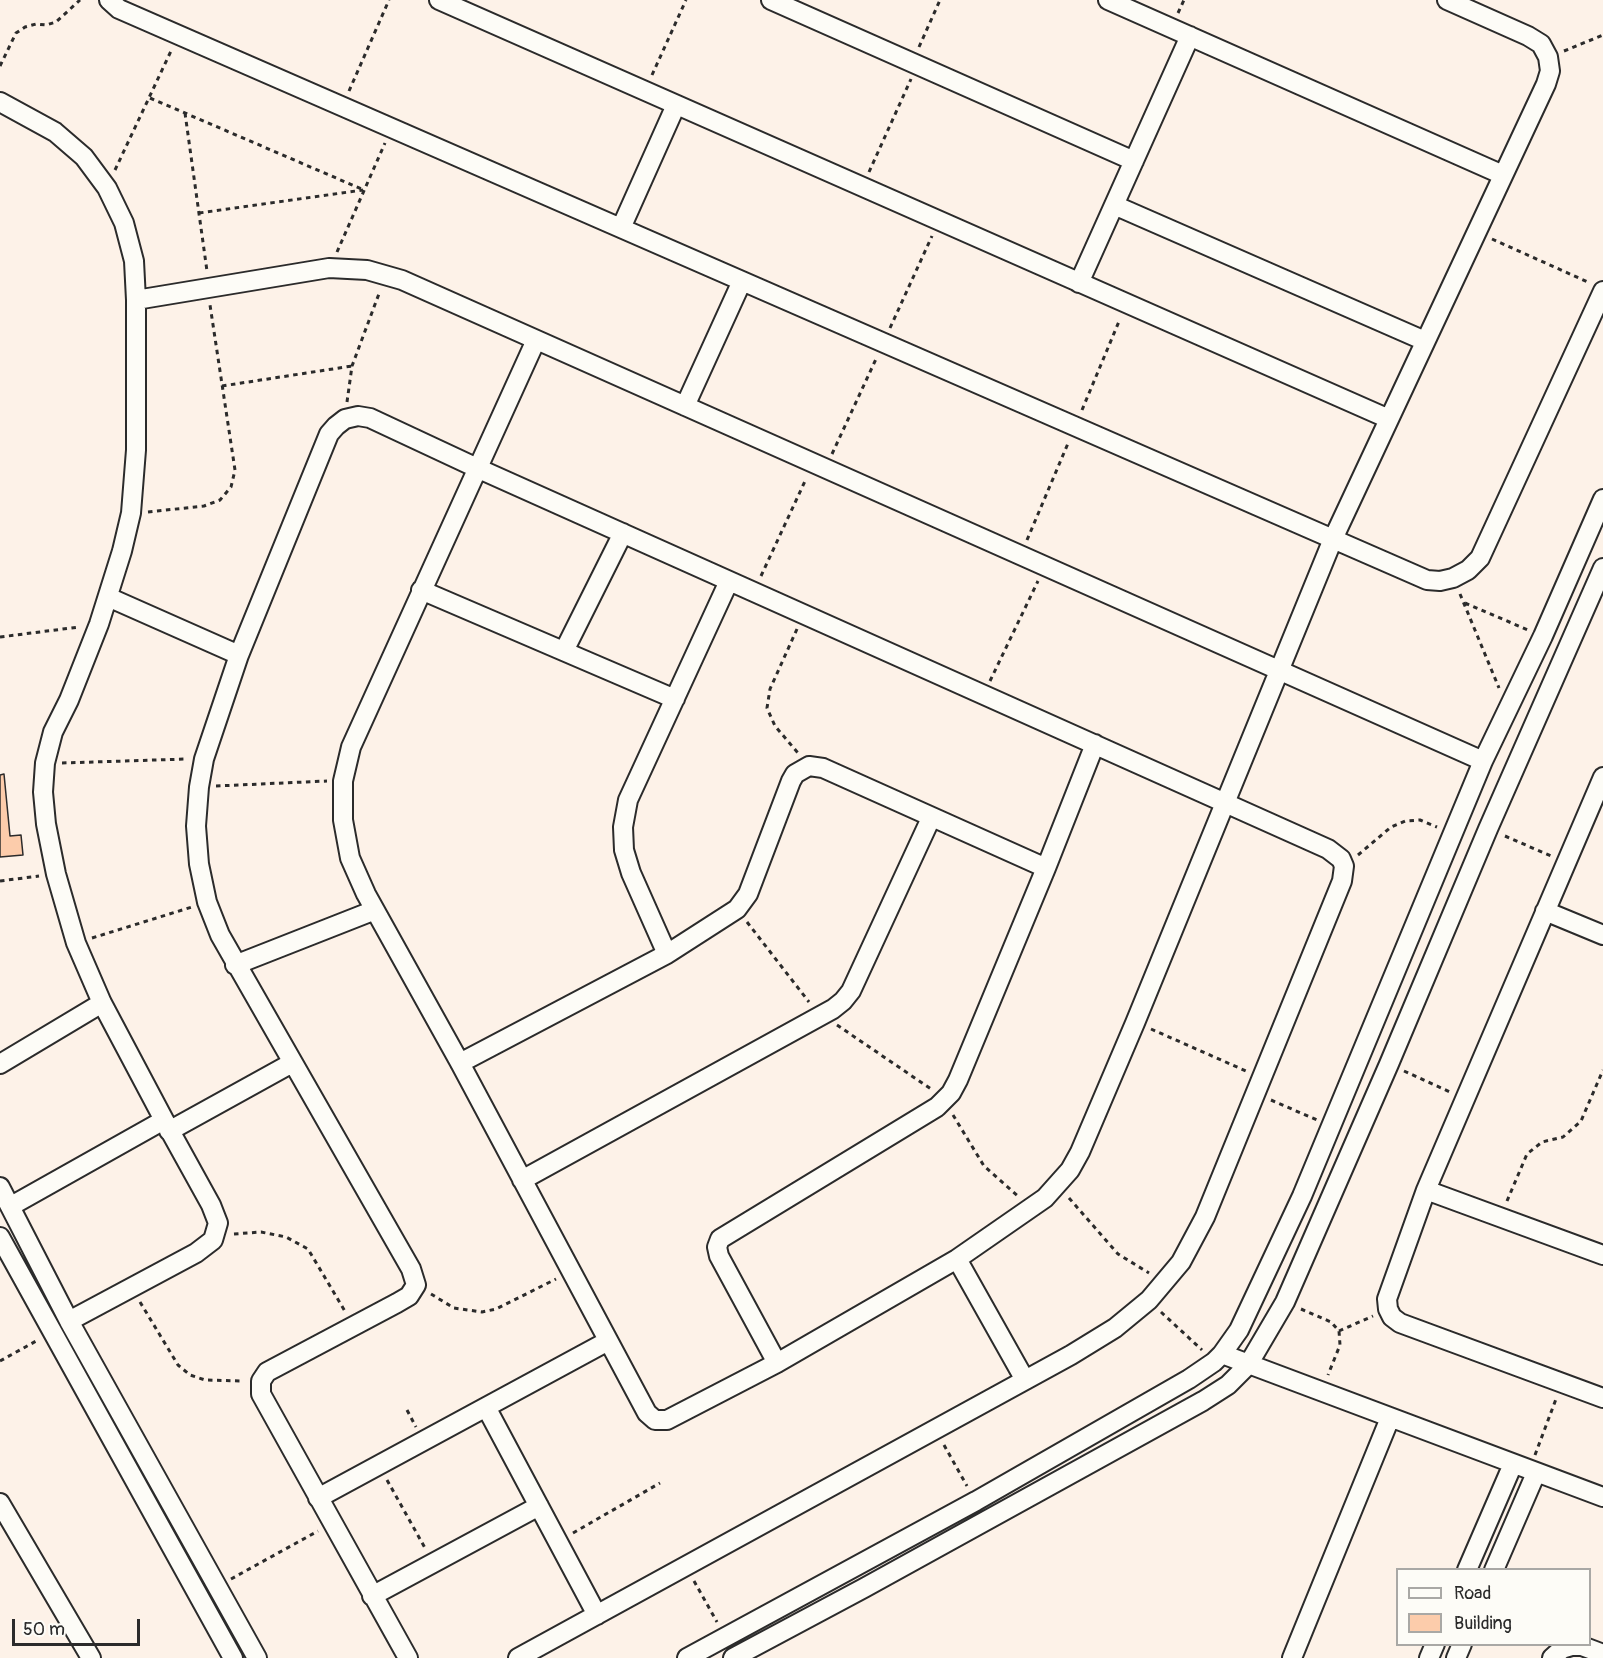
<!DOCTYPE html>
<style>
body{margin:0}
#map{position:relative;width:1603px;height:1658px;overflow:hidden;background:#fdf2e8;font-family:Pangolin,sans-serif}
canvas{display:block}
.legend{position:absolute;left:1396px;top:1568px;width:195px;height:78px;box-sizing:border-box;background:#fdfcf7;border:2px solid #a9a8a5;margin:0;padding:8px 10px;list-style:none;font-size:18px;color:#2b2b2b}
.legend li{display:flex;align-items:center;gap:12px;height:30px}
.legend b{width:30px;border:2px solid #a9a8a5}
.scale{position:absolute;left:12px;top:1619px;width:128px;height:27px;box-sizing:border-box;border:3px solid #2b2b2b;border-top:0;padding-left:8px;font-size:18px;line-height:21px;white-space:nowrap;color:#2b2b2b;-webkit-text-stroke:4px #fdfcf7;paint-order:stroke}
</style>
<div id="map">
<canvas width="1603" height="1658"></canvas>
<ul class="legend">
<li><b style="height:8px;background:#fdfcf7"></b>Road</li>
<li><b style="height:16px;background:#fcccab"></b>Building</li>
</ul>
<div class="scale">50 m</div>
</div>
<script>
const context = document.querySelector('canvas').getContext('2d');
context.lineJoin = 'round';
function fillPath(path, color) {
  context.fillStyle = color;
  context.fill(path, 'evenodd');
}
function poly(rows) {
  const path = new Path2D();
  for (const r of rows) {
    path.moveTo(r[0], r[1]);
    for (let i = 2; i < r.length; i += 2) path.lineTo(r[i], r[i + 1]);
  }
  return path;
}
function strokePath(path, color, width, dash) {
  context.strokeStyle = color;
  context.lineWidth = width;
  context.lineCap = dash ? 'butt' : 'round';
  context.setLineDash(dash || []);
  context.stroke(path);
}
const building = poly([
 [4,774,10,836,21,835,23,855,0,857,0,775,4,774]
]);
const path = poly([
 [1178,13,1184,0],
 [919,47,940,0],
 [1564,51,1603,35],
 [0,66,16,33,25,27,36,24,46,25,56,22,80,0],
 [652,75,686,0],
 [349,91,389,0],
 [150,98,364,190],
 [185,113,207,271],
 [115,170,171,51],
 [869,172,911,79],
 [199,213,363,190],
 [1492,239,1590,283],
 [337,252,385,143],
 [890,328,932,236],
 [222,386,352,366],
 [347,402,352,366,380,291],
 [1082,410,1120,319],
 [832,454,876,359],
 [148,512,204,506,220,500,231,487,235,470,210,305],
 [1027,540,1069,441],
 [761,576,806,479],
 [1460,594,1499,688],
 [1465,603,1528,630],
 [797,629,770,689,767,708,775,726,798,753],
 [0,637,79,627],
 [990,681,1038,581],
 [62,763,187,759],
 [216,786,327,781],
 [1505,836,1551,856],
 [1358,855,1391,827,1405,821,1420,820,1437,827],
 [0,881,39,876],
 [747,922,809,1002],
 [92,938,192,907],
 [837,1025,931,1089],
 [1151,1029,1246,1071],
 [1404,1071,1450,1092],
 [1271,1100,1317,1120],
 [953,1115,984,1166,1019,1197],
 [1069,1198,1118,1254,1149,1273],
 [1507,1201,1527,1154,1542,1142,1563,1137,1581,1121,1603,1070],
 [234,1234,261,1232,286,1237,308,1249,346,1313],
 [431,1294,454,1308,482,1312,496,1309,556,1279],
 [140,1302,178,1365,190,1375,205,1380,243,1381],
 [1301,1309,1331,1322,1339,1331,1340,1345,1328,1375],
 [1161,1312,1202,1350],
 [1339,1331,1373,1316],
 [0,1361,38,1340],
 [407,1410,416,1427],
 [944,1445,967,1486],
 [1535,1455,1556,1399],
 [387,1480,425,1548],
 [573,1533,660,1483],
 [231,1579,318,1531],
 [694,1581,717,1622]
]);
const street = poly([
 [109,0,119,9,1427,580,1440,581,1453,578,1468,570,1480,558,1603,291],
 [439,0,1389,419],
 [771,0,1134,161],
 [1108,0,1503,175],
 [0,102,55,132,84,157,107,188,124,223,134,261,136,300,136,450,131,513,122,551,99,624,69,700,53,732,45,763,43,792,46,824,56,874,76,943,102,1003,164,1120,211,1205,218,1223,213,1240,196,1253,69,1321],
 [1114,205,1425,341],
 [621,228,676,105],
 [1079,283,1190,36],
 [136,300,329,268,367,270,402,280,1483,761],
 [536,340,351,747,343,781,343,820,350,858,366,894,460,1063,647,1413,655,1420,667,1420,777,1363,957,1259,1045,1198,1070,1170,1080,1152,1135,1023,1333,539,1546,84,1550,71,1548,57,1541,44,1528,36,1447,0],
 [685,406,742,281],
 [421,590,675,699],
 [108,597,239,655],
 [564,651,623,533],
 [1603,777,1426,1190,1387,1299,1388,1309,1392,1317,1400,1323,1603,1398],
 [1545,911,1603,935],
 [667,954,631,873,624,850,623,827,628,800,729,581],
 [235,965,375,910],
 [460,1063,667,954,737,909,748,894,791,781,795,774,809,766,823,768,1046,868],
 [0,1064,102,1003],
 [169,1131,292,1063],
 [522,1180,833,1009,843,1001,851,991,931,818],
 [0,1187,69,1321,257,1658],
 [1426,1190,1603,1255],
 [11,1206,164,1120],
 [0,1237,233,1658],
 [957,1259,1025,1380],
 [1222,1354,1603,1497],
 [777,1363,719,1256,717,1247,720,1239,937,1107,951,1093,958,1080,1046,868,1095,744],
 [486,1407,597,1615],
 [318,1498,608,1341],
 [0,1503,91,1658],
 [1467,1570,1513,1464],
 [1494,1570,1536,1473],
 [372,1596,539,1506],
 [408,1658,261,1394,261,1381,267,1372,397,1303,409,1296,416,1285,411,1269,220,935,207,902,199,864,196,826,199,787,204,759,239,655,329,434,336,426,345,419,358,416,370,418,477,468,1328,849,1341,859,1344,866,1342,881,1205,1217,1181,1262,1149,1300,1115,1328,1071,1355,518,1658],
 [687,1658,976,1501,1189,1379,1214,1362,1222,1354,1239,1330,1302,1196,1483,761,1543,636,1603,499],
 [733,1658,864,1588,1203,1401,1228,1385,1248,1365,1285,1302,1389,1064,1488,829,1603,568],
 [1292,1658,1390,1418],
 [1429,1658,1435,1644],
 [1456,1658,1462,1644],
 [1552,1658,1562,1649,1572,1646,1582,1646,1603,1654]
]);
fillPath(building, '#fcccab');
strokePath(building, '#2b2b2b', 1.5);
strokePath(street, '#2b2b2b', 22);
strokePath(path, '#2b2b2b', 3, [4.5, 4.5]);
strokePath(street, '#fdfcf7', 18);
</script>
